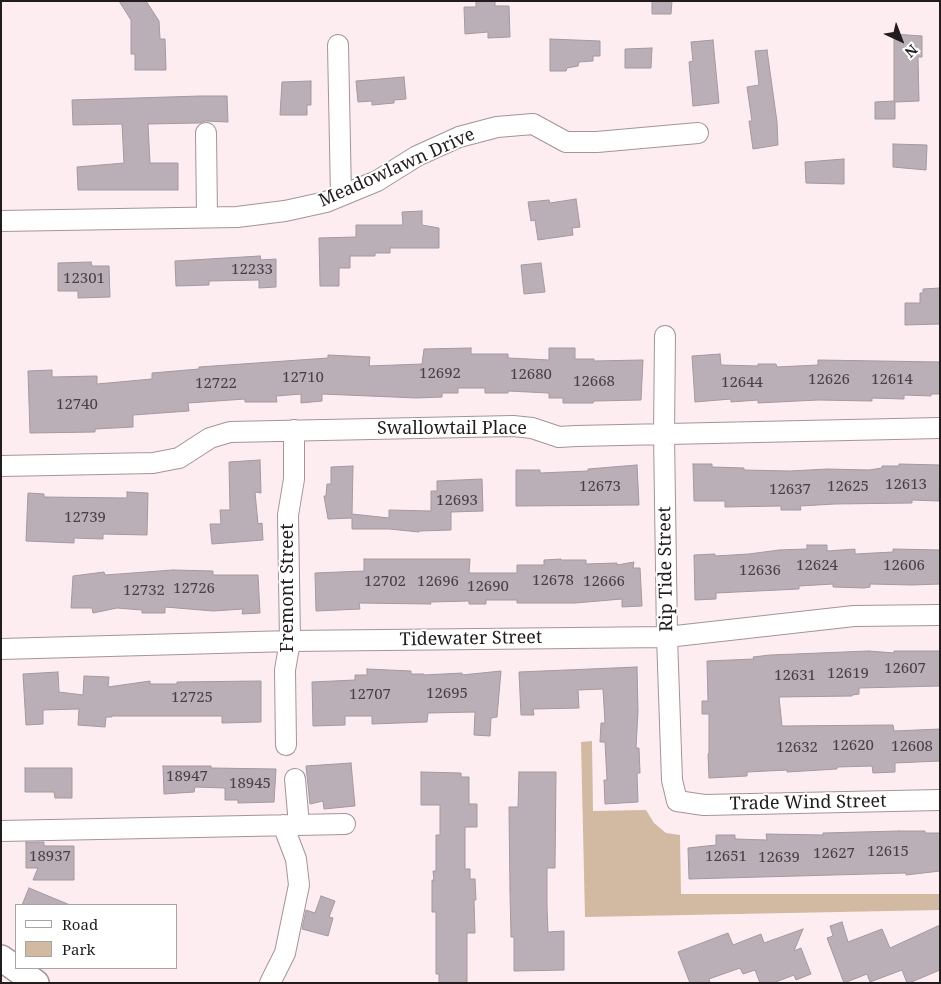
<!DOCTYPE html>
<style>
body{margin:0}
#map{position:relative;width:941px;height:984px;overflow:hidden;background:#fdedf0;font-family:"Noto Serif",serif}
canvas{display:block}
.frame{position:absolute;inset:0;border:2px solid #221c1d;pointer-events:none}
.legend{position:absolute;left:15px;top:904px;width:162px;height:65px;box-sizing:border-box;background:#fff;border:1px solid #a7a4a5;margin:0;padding:6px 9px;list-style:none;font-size:15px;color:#221c1d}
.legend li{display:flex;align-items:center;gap:10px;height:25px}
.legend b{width:25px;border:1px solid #a7a4a5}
.north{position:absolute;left:876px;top:15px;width:50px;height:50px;-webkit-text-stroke:4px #fff;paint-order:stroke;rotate:137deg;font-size:14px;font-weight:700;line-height:20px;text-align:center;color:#221c1d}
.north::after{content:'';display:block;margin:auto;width:18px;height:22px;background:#221c1d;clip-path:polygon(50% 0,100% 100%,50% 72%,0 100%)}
</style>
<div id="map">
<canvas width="941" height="984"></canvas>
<div class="frame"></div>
<ul class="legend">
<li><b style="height:6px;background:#fff"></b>Road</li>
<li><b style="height:14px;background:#d1b9a2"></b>Park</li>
</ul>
<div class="north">N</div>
</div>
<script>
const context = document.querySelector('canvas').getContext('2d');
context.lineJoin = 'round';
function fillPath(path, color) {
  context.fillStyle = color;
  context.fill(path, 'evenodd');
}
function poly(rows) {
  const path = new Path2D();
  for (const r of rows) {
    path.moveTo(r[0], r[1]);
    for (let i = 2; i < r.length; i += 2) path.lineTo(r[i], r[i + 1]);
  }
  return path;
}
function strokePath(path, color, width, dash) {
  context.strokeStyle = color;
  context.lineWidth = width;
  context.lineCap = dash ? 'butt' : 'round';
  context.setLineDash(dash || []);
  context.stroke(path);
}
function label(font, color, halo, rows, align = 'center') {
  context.font = font + ' "Noto Serif",serif';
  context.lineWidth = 4;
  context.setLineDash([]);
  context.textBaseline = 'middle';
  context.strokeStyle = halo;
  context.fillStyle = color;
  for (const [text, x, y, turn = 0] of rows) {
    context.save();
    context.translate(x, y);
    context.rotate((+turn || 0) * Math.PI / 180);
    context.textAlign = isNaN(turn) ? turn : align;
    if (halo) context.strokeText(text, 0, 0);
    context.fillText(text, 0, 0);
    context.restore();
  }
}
const green = poly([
 [592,741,593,811,646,810,654,823,666,833,680,835,681,894,940,894,940,910,585,917,581,742]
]);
const building = poly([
 [119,1,146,1,159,21,160,39,165,39,166,70,135,70,135,54,131,54,131,20,119,1],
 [476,1,495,1,495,6,509,6,510,37,488,38,488,32,465,34,464,7,476,7,476,1],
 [652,1,672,1,671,14,652,14,652,1],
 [894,34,922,36,922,57,918,57,919,101,895,102,895,119,875,119,875,102,894,101,894,34],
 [550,39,600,41,600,56,593,56,593,61,579,62,578,66,567,68,566,71,550,71,550,39],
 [713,40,719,103,693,106,689,62,693,61,691,42,713,40],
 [652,48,651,68,625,68,625,49,652,48],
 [767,50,777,122,778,145,753,149,749,121,752,121,747,87,759,85,755,51,767,50],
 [404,77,406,99,394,100,394,103,372,105,372,101,358,102,356,81,404,77],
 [311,81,311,105,307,105,307,115,280,115,282,82,311,81],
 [200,96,227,96,228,122,205,121,199,123,148,124,150,163,178,163,178,190,78,190,77,167,124,163,122,124,73,125,72,100,200,96],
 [893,144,927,145,926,170,893,167,893,144],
 [844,159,844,184,806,183,805,162,844,159],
 [576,199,580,227,572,228,573,235,538,240,535,220,531,221,528,202,549,200,550,203,576,199],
 [422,211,422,225,439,228,439,248,390,248,390,253,375,253,375,256,350,256,350,268,339,268,339,286,320,286,319,238,356,237,356,225,403,225,402,212,422,211],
 [260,256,261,260,276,259,276,287,259,288,259,280,209,281,209,285,176,286,175,261,260,256],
 [91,262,92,266,109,266,110,297,78,298,78,291,58,291,58,263,91,262],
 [541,263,545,292,524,294,521,265,541,263],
 [940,288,940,324,905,325,905,303,920,303,920,293,923,293,923,289,940,288],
 [471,348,471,354,508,354,508,358,549,360,549,348,575,348,575,359,594,359,594,361,643,360,641,400,594,401,593,403,563,403,563,398,549,398,549,393,508,391,508,393,485,393,485,388,458,388,458,393,442,393,442,397,417,398,322,394,322,401,301,403,301,394,276,396,277,402,245,402,245,399,188,403,189,411,133,415,133,427,95,429,95,432,30,433,28,371,52,370,52,377,97,376,97,384,152,379,152,373,199,369,199,367,328,358,328,355,370,357,369,366,422,364,424,349,471,348],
 [720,354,721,365,758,366,758,364,776,364,777,367,818,365,818,360,940,362,940,394,931,394,931,396,904,395,904,399,872,398,872,401,818,400,758,403,758,400,731,402,731,399,695,402,692,356,720,354],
 [260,460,261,493,255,492,258,524,262,523,263,540,212,544,210,524,221,524,220,510,230,510,229,462,260,460],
 [693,464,712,464,712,467,744,468,744,470,790,471,827,469,869,470,882,468,882,466,899,466,899,464,940,465,939,501,912,500,912,503,835,504,800,506,801,510,781,510,781,506,725,507,725,501,694,501,693,464],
 [637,465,639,505,516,506,516,470,540,470,540,473,588,471,588,469,637,465],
 [353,466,352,514,389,518,389,510,431,511,431,491,437,491,437,481,482,479,483,511,451,512,451,530,419,531,419,532,389,529,352,529,352,518,328,519,324,496,326,496,327,484,331,484,331,467,353,466],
 [127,492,148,493,147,535,103,534,103,539,74,538,74,543,26,541,28,493,44,494,44,497,127,498,127,492],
 [807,545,827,545,827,551,855,549,855,554,893,552,893,549,940,550,940,584,912,585,870,584,870,587,864,588,833,587,833,584,799,586,799,589,716,593,716,599,695,600,694,555,715,554,715,556,749,554,779,550,807,549,807,545],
 [364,559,470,559,469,573,517,573,517,565,544,565,544,560,561,559,561,560,586,560,586,564,617,563,617,565,634,562,633,568,640,568,642,606,622,607,622,599,575,603,517,603,517,600,486,600,486,604,469,604,469,601,430,602,431,604,359,603,360,609,316,611,315,573,364,571,364,559],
 [173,570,213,571,213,575,258,575,260,613,242,614,243,609,213,611,165,607,165,613,142,613,142,610,117,608,93,613,92,608,71,608,73,576,104,572,105,575,173,570],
 [869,651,894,653,894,651,940,651,940,686,859,688,859,694,852,695,852,696,779,697,782,726,893,725,894,731,940,729,940,761,895,763,895,772,873,773,872,766,837,767,837,769,787,772,787,770,747,772,747,776,709,778,708,754,709,754,709,714,702,714,702,701,708,701,707,661,754,659,753,657,770,655,869,651],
 [637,667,638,711,636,748,639,748,640,773,637,773,638,802,605,804,604,780,607,780,605,742,600,742,601,723,605,723,603,689,578,690,579,708,533,709,534,715,521,715,519,672,637,667],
 [367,669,411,671,411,674,424,674,424,675,462,673,462,675,501,671,497,717,491,718,490,736,474,735,475,712,428,713,427,722,372,724,372,716,345,716,345,725,313,726,312,682,355,680,355,675,367,675,367,669],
 [58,672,59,692,83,695,84,676,109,677,108,687,150,681,150,684,177,684,177,682,261,681,261,722,222,723,222,716,112,716,112,717,106,717,105,727,78,725,79,709,43,710,43,724,26,725,23,674,58,672],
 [351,763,355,806,324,809,323,801,310,804,306,766,351,763],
 [163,766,211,766,211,768,276,769,274,802,238,803,238,800,225,800,225,788,195,787,194,792,164,794,163,766],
 [25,768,72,768,72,798,55,798,54,792,25,792,25,768],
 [421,772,461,773,461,777,469,777,469,804,477,804,477,827,465,827,465,869,470,869,470,879,475,879,476,900,474,900,475,933,467,933,467,983,439,983,439,974,436,974,436,912,432,912,432,880,434,880,433,871,436,871,436,835,440,835,440,805,421,805,421,772],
 [519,772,556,772,555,868,547,868,547,907,548,932,564,931,564,970,514,971,514,937,511,937,510,892,509,807,518,807,519,772],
 [899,831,925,831,925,833,940,833,940,871,906,875,906,873,689,879,688,848,716,845,716,835,735,835,735,839,767,840,766,834,823,835,823,833,899,831],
 [26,842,44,842,44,846,74,846,74,880,33,880,38,868,26,868,26,842],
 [29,888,70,905,22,905,29,888],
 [321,896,335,901,329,917,333,918,328,936,302,929,306,910,315,913,321,896],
 [842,922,848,942,882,929,890,948,940,925,940,970,909,983,907,983,902,970,870,982,867,974,844,983,827,938,833,936,830,926,842,922],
 [803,929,794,951,801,948,811,974,796,980,794,975,773,983,760,983,755,970,743,974,740,968,709,979,710,983,690,983,678,952,728,933,733,945,761,934,764,943,803,929]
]);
const minor = poly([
 [338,45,341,196],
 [206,133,207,217],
 [1,221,237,217,285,211,326,202,377,181,417,156,459,137,497,127,533,124,566,142,597,142,698,133],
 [665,336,664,434,667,637,672,780,677,801,704,805,940,800],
 [1,466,153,463,179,458,210,438,230,432,513,426,532,428,559,437,576,436,940,428],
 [1,649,290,641,667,637,854,616,940,615],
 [286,745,285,670,290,641,288,515,294,479,294,430],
 [295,779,299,825],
 [1,831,345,824],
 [270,983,285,953,299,885,296,859,283,825]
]);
const major = poly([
 [1,958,36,983]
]);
const numberNames = [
 ["12233",252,270],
 ["12301",84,279],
 ["12692",440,374],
 ["12680",531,375],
 ["12710",303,378],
 ["12626",829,380],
 ["12614",892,380],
 ["12668",594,382],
 ["12644",742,383],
 ["12722",216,384],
 ["12740",77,405],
 ["12613",906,485],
 ["12673",600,487],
 ["12625",848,487],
 ["12637",790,490],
 ["12693",457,501],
 ["12739",85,518],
 ["12624",817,566],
 ["12606",904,566],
 ["12636",760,571],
 ["12678",553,581],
 ["12702",385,582],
 ["12696",438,582],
 ["12666",604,582],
 ["12690",488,587],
 ["12726",194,589],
 ["12732",144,591],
 ["12607",905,669],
 ["12619",848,674],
 ["12631",795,676],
 ["12695",447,694],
 ["12707",370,695],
 ["12725",192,698],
 ["12620",853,746],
 ["12608",912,747],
 ["12632",797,748],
 ["18947",187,777],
 ["18945",250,784],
 ["12615",888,852],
 ["12627",834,854],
 ["18937",50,857],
 ["12651",726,857],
 ["12639",779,858]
];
const streetNames = [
 ["Meadowlawn Drive",397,168,-24],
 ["Swallowtail Place",452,429],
 ["Rip Tide Street",666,569,-91],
 ["Fremont Street",288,588,-90],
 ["Tidewater Street",471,639,-1],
 ["Trade Wind Street",808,803,-1]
];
fillPath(green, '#d1b9a2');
fillPath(building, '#baaeb7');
strokePath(building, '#a498a1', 1);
strokePath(minor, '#a49497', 22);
strokePath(major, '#a49497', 28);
strokePath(minor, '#fff', 20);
strokePath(major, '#fff', 25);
label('15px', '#484044', null, numberNames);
label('18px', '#221c1d', '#fff', streetNames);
</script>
